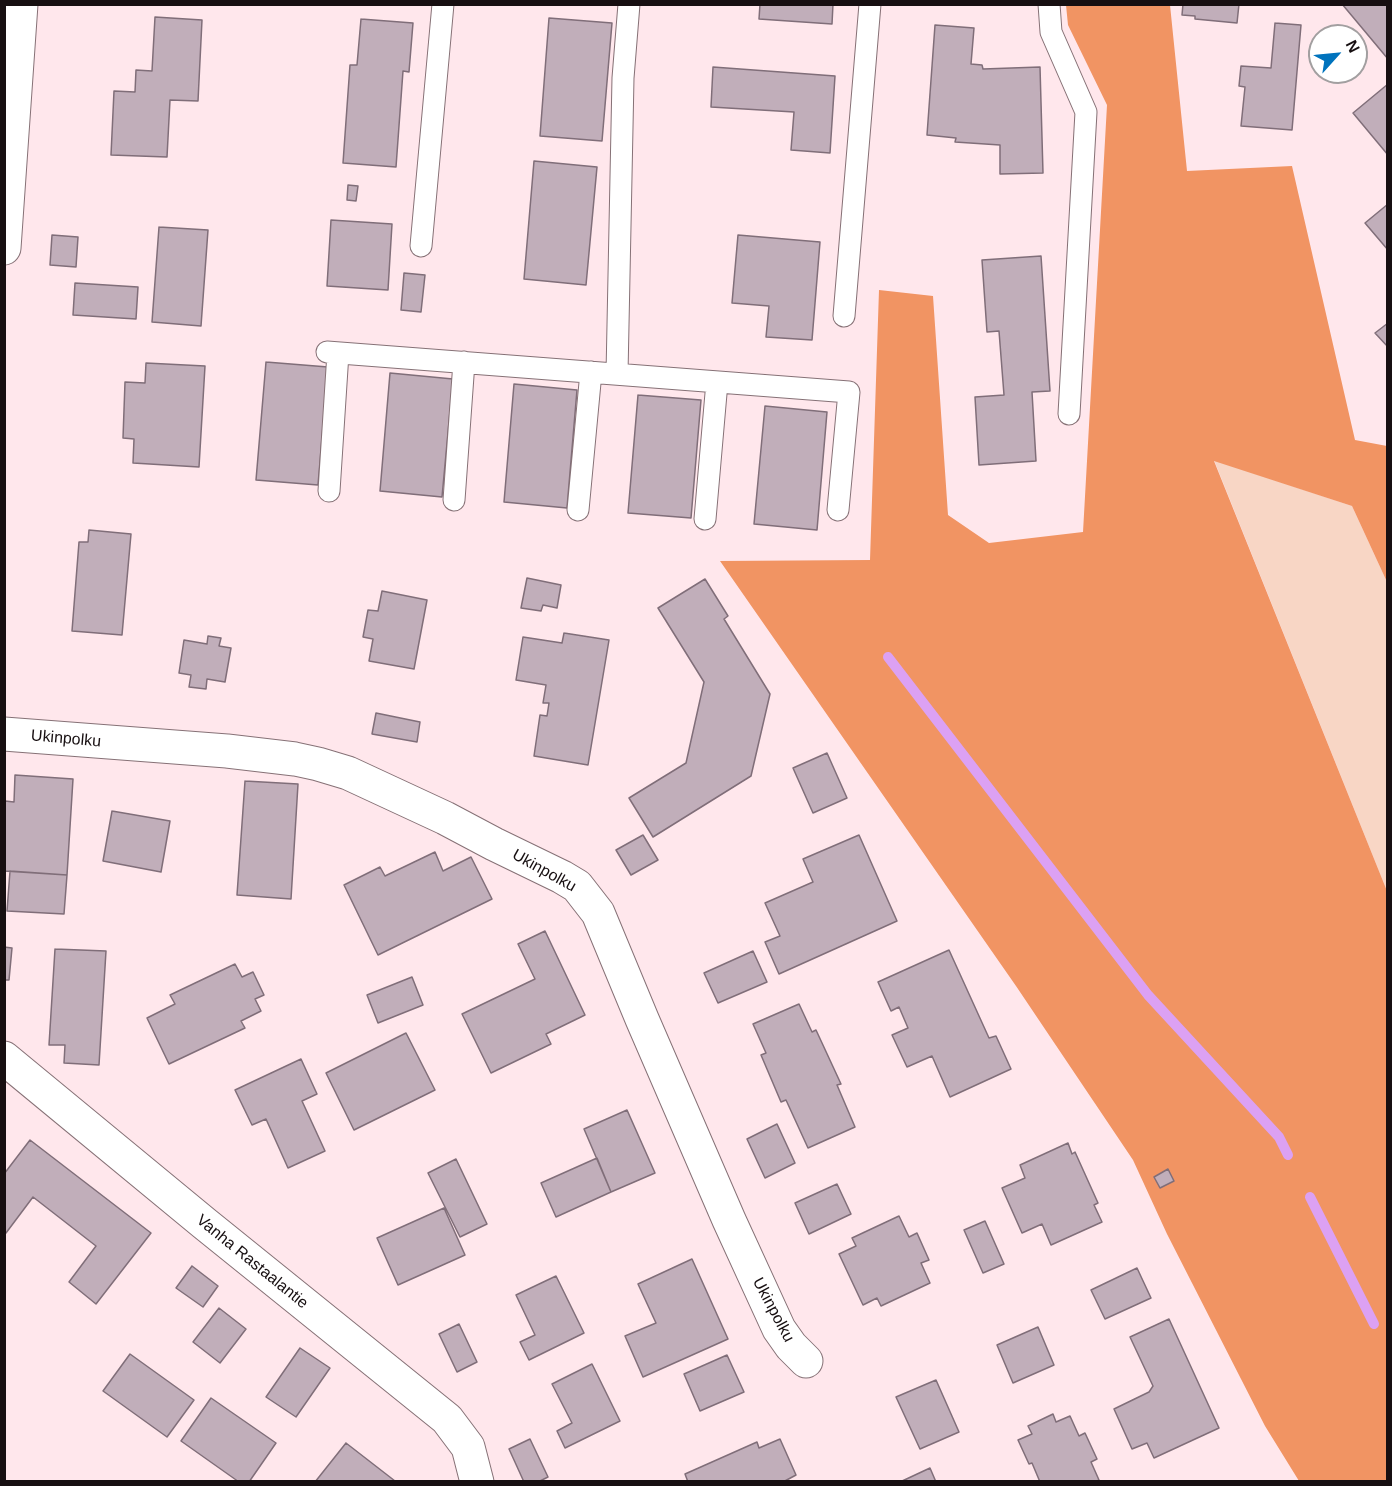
<!DOCTYPE html>
<style>
body{margin:0}
#map{position:relative;width:1392px;height:1486px;overflow:hidden;background:#ffe7ec;font-family:Arial,sans-serif}
canvas{display:block}
.frame{position:absolute;inset:0;border:6px solid #170f11;pointer-events:none}
.north{position:absolute;left:1308px;top:24px;width:60px;height:60px;box-sizing:border-box;background:#fff;border:2px solid #a29fa0;border-radius:50%;rotate:63deg;font-size:16px;font-weight:700;line-height:24px;text-align:center;color:#170f11}
.north::after{content:'';display:block;margin:auto;width:21px;height:27px;background:#0073bd;clip-path:polygon(50% 0,100% 100%,50% 72%,0 100%)}
</style>
<div id="map">
<canvas width="1392" height="1486"></canvas>
<div class="frame"></div>
<div class="north">N</div>
</div>
<script>
const context = document.querySelector('canvas').getContext('2d');
context.lineJoin = 'round';
function fillPath(path, color) {
  context.fillStyle = color;
  context.fill(path, 'evenodd');
}
function poly(rows) {
  const path = new Path2D();
  for (const r of rows) {
    path.moveTo(r[0], r[1]);
    for (let i = 2; i < r.length; i += 2) path.lineTo(r[i], r[i + 1]);
  }
  return path;
}
function strokePath(path, color, width, dash) {
  context.strokeStyle = color;
  context.lineWidth = width;
  context.lineCap = dash ? 'butt' : 'round';
  context.setLineDash(dash || []);
  context.stroke(path);
}
function label(font, color, halo, rows, align = 'center') {
  context.font = font + ' Arial,sans-serif';
  context.lineWidth = 6;
  context.setLineDash([]);
  context.textBaseline = 'middle';
  context.strokeStyle = halo;
  context.fillStyle = color;
  for (const [text, x, y, turn = 0] of rows) {
    context.save();
    context.translate(x, y);
    context.rotate((+turn || 0) * Math.PI / 180);
    context.textAlign = isNaN(turn) ? turn : align;
    if (halo) context.strokeText(text, 0, 0);
    context.fillText(text, 0, 0);
    context.restore();
  }
}
const green = poly([
 [1214,460,1352,506,1387,582,1387,891]
]);
const forest = poly([
 [1066,5,1170,5,1187,171,1292,166,1355,440,1387,446,1387,582,1352,506,1214,461,1387,891,1387,1481,1299,1481,1265,1426,1167,1234,1133,1160,1016,986,720,561,870,560,879,290,933,296,948,515,989,543,1083,532,1107,105,1068,25]
]);
const stream = poly([
 [888,657,1148,995,1279,1137,1288,1155],
 [1310,1197,1374,1324]
]);
const building = poly([
 [760,4,833,4,832,24,759,19,760,4],
 [1183,4,1239,4,1237,23,1195,19,1195,16,1182,15,1183,4],
 [1342,4,1388,4,1388,59,1342,4],
 [155,17,202,20,198,101,170,100,167,157,111,155,114,91,135,92,136,70,152,71,155,17],
 [549,18,612,23,602,141,540,136,549,18],
 [361,19,413,23,409,72,403,71,396,167,343,163,350,65,357,65,361,19],
 [1275,23,1301,25,1292,130,1241,126,1245,87,1239,86,1241,66,1271,68,1275,23],
 [935,25,974,28,971,64,982,65,983,69,1040,67,1043,173,1000,174,1000,145,955,142,956,138,927,135,935,25],
 [713,67,835,76,830,153,791,150,794,112,711,107,713,67],
 [1388,84,1388,155,1353,113,1388,84],
 [534,161,597,167,586,285,524,279,534,161],
 [348,185,358,186,356,201,347,200,348,185],
 [1388,204,1388,250,1365,223,1388,204],
 [331,220,392,224,388,290,327,286,331,220],
 [159,227,208,230,201,326,152,322,159,227],
 [52,235,78,237,76,267,50,265,52,235],
 [738,235,820,242,812,340,766,337,769,306,732,303,738,235],
 [1041,256,1050,391,1032,392,1036,461,979,465,975,397,1004,395,999,331,987,332,982,260,1041,256],
 [404,273,425,275,421,312,401,310,404,273],
 [75,283,138,287,136,319,73,315,75,283],
 [1388,323,1388,347,1375,333,1388,323],
 [266,362,328,367,318,485,256,480,266,362],
 [146,363,205,366,199,467,133,463,134,439,123,438,125,382,145,383,146,363],
 [390,373,453,379,442,497,380,491,390,373],
 [514,384,577,390,567,508,504,502,514,384],
 [638,395,701,400,691,518,628,513,638,395],
 [765,406,827,412,817,530,754,524,765,406],
 [89,530,131,534,122,635,72,631,79,542,88,542,89,530],
 [527,578,561,585,557,608,543,605,541,611,521,608,527,578],
 [705,579,728,616,724,619,770,694,751,776,653,837,629,798,686,763,704,682,658,608,705,579],
 [382,591,427,600,414,669,369,661,373,639,363,637,368,610,378,611,382,591],
 [564,633,609,640,588,765,534,756,540,715,547,716,549,703,543,703,546,685,516,680,523,637,562,643,564,633],
 [208,636,221,638,219,646,231,648,225,682,207,679,206,689,189,687,191,675,179,673,184,640,207,644,208,636],
 [376,713,420,722,417,742,372,734,376,713],
 [827,753,847,798,813,813,793,768,827,753],
 [15,775,73,779,67,875,4,871,5,801,14,802,15,775],
 [245,781,298,784,291,899,237,895,245,781],
 [112,811,170,821,161,872,103,861,112,811],
 [643,835,658,860,631,875,616,850,643,835],
 [859,835,897,921,779,974,765,942,780,936,765,903,813,882,803,859,859,835],
 [435,852,443,871,471,857,492,899,378,955,344,885,380,867,385,876,435,852],
 [10,871,67,875,64,914,7,911,10,871],
 [545,931,585,1015,546,1034,551,1044,491,1073,462,1014,535,979,518,944,545,931],
 [4,947,12,948,9,980,4,980,4,947],
 [55,949,106,951,99,1065,64,1063,65,1045,49,1045,55,949],
 [949,950,989,1038,996,1036,1011,1069,950,1097,932,1056,907,1067,892,1035,908,1028,899,1007,891,1011,878,982,949,950],
 [753,951,767,982,718,1003,704,973,753,951],
 [235,964,242,977,253,972,264,995,255,999,261,1011,241,1021,245,1028,169,1064,147,1018,175,1004,170,995,235,964],
 [412,977,423,1005,378,1023,367,995,412,977],
 [799,1004,812,1032,816,1030,841,1084,837,1085,855,1127,808,1148,786,1100,781,1102,761,1055,766,1053,753,1024,799,1004],
 [406,1033,435,1090,354,1130,326,1073,406,1033],
 [301,1059,317,1094,302,1101,325,1151,288,1168,266,1119,252,1125,235,1090,301,1059],
 [627,1110,655,1173,611,1192,584,1129,627,1110],
 [777,1124,795,1163,765,1178,747,1139,777,1124],
 [30,1140,151,1233,96,1304,69,1282,96,1246,33,1197,6,1233,4,1232,4,1174,30,1140],
 [1068,1143,1072,1154,1075,1152,1098,1203,1094,1205,1102,1222,1051,1245,1042,1224,1022,1233,1002,1188,1025,1178,1020,1165,1068,1143],
 [597,1158,611,1192,556,1217,541,1183,597,1158],
 [456,1159,487,1224,460,1237,428,1173,456,1159],
 [1168,1169,1174,1181,1160,1188,1154,1177,1168,1169],
 [837,1184,851,1214,809,1234,795,1203,837,1184],
 [444,1208,465,1255,398,1285,377,1238,444,1208],
 [899,1216,909,1237,917,1233,929,1260,921,1263,930,1283,881,1306,877,1298,863,1305,839,1254,856,1246,852,1238,899,1216],
 [985,1221,1004,1264,983,1273,964,1230,985,1221],
 [692,1259,728,1339,643,1377,625,1336,656,1323,638,1284,692,1259],
 [192,1266,218,1286,203,1307,176,1288,192,1266],
 [1137,1268,1151,1298,1105,1319,1091,1290,1137,1268],
 [556,1276,584,1333,529,1360,520,1342,535,1335,516,1295,556,1276],
 [219,1308,246,1329,220,1363,193,1342,219,1308],
 [1169,1319,1219,1428,1154,1458,1147,1443,1132,1449,1114,1409,1149,1392,1153,1386,1130,1337,1169,1319],
 [459,1324,477,1362,457,1372,439,1334,459,1324],
 [1038,1327,1054,1365,1013,1383,997,1345,1038,1327],
 [300,1348,330,1368,296,1417,266,1397,300,1348],
 [130,1354,194,1400,167,1437,103,1391,130,1354],
 [727,1355,744,1392,700,1411,684,1374,727,1355],
 [592,1364,620,1421,565,1448,557,1431,572,1423,552,1384,592,1364],
 [936,1380,959,1432,920,1449,896,1397,936,1380],
 [211,1398,276,1443,249,1482,239,1482,181,1441,211,1398],
 [1053,1414,1056,1422,1070,1416,1079,1436,1085,1433,1097,1459,1091,1462,1099,1480,1095,1482,1040,1482,1032,1463,1029,1464,1018,1440,1032,1434,1028,1426,1053,1414],
 [530,1439,548,1477,538,1482,524,1482,509,1449,530,1439],
 [780,1439,796,1475,783,1482,688,1482,685,1474,757,1442,759,1448,780,1439],
 [346,1443,395,1481,315,1482,346,1443],
 [930,1468,936,1482,900,1482,930,1468]
]);
const service = poly([
 [1049,4,1051,32,1086,112,1069,414],
 [421,246,443,4],
 [844,316,870,4],
 [327,352,849,392,838,510],
 [617,374,623,78,629,4],
 [329,491,338,353],
 [454,500,464,362],
 [578,510,591,372],
 [705,519,717,382]
]);
const minor = poly([
 [4,248,21,4],
 [4,734,227,751,295,759,318,764,348,773,445,818,494,844,562,877,577,886,598,913,642,1019,729,1220,779,1329,791,1346,806,1361],
 [4,1058,204,1223,447,1419,468,1447,477,1482]
]);
const streetNames = [
 ["Ukinpolku",66,739,5],
 ["Ukinpolku",544,871,29],
 ["Vanha Rastaalantie",252,1262,39],
 ["Ukinpolku",773,1310,62]
];
fillPath(green, '#f8d6c5');
fillPath(forest, '#f19463');
strokePath(stream, '#dca1f3', 10);
fillPath(building, '#c1aeba');
strokePath(building, '#806e79', 1.5);
strokePath(service, '#867176', 23);
strokePath(minor, '#867176', 35);
strokePath(service, '#fff', 21);
strokePath(minor, '#fff', 33);
label('16px', '#170f11', '#fff', streetNames);
</script>
